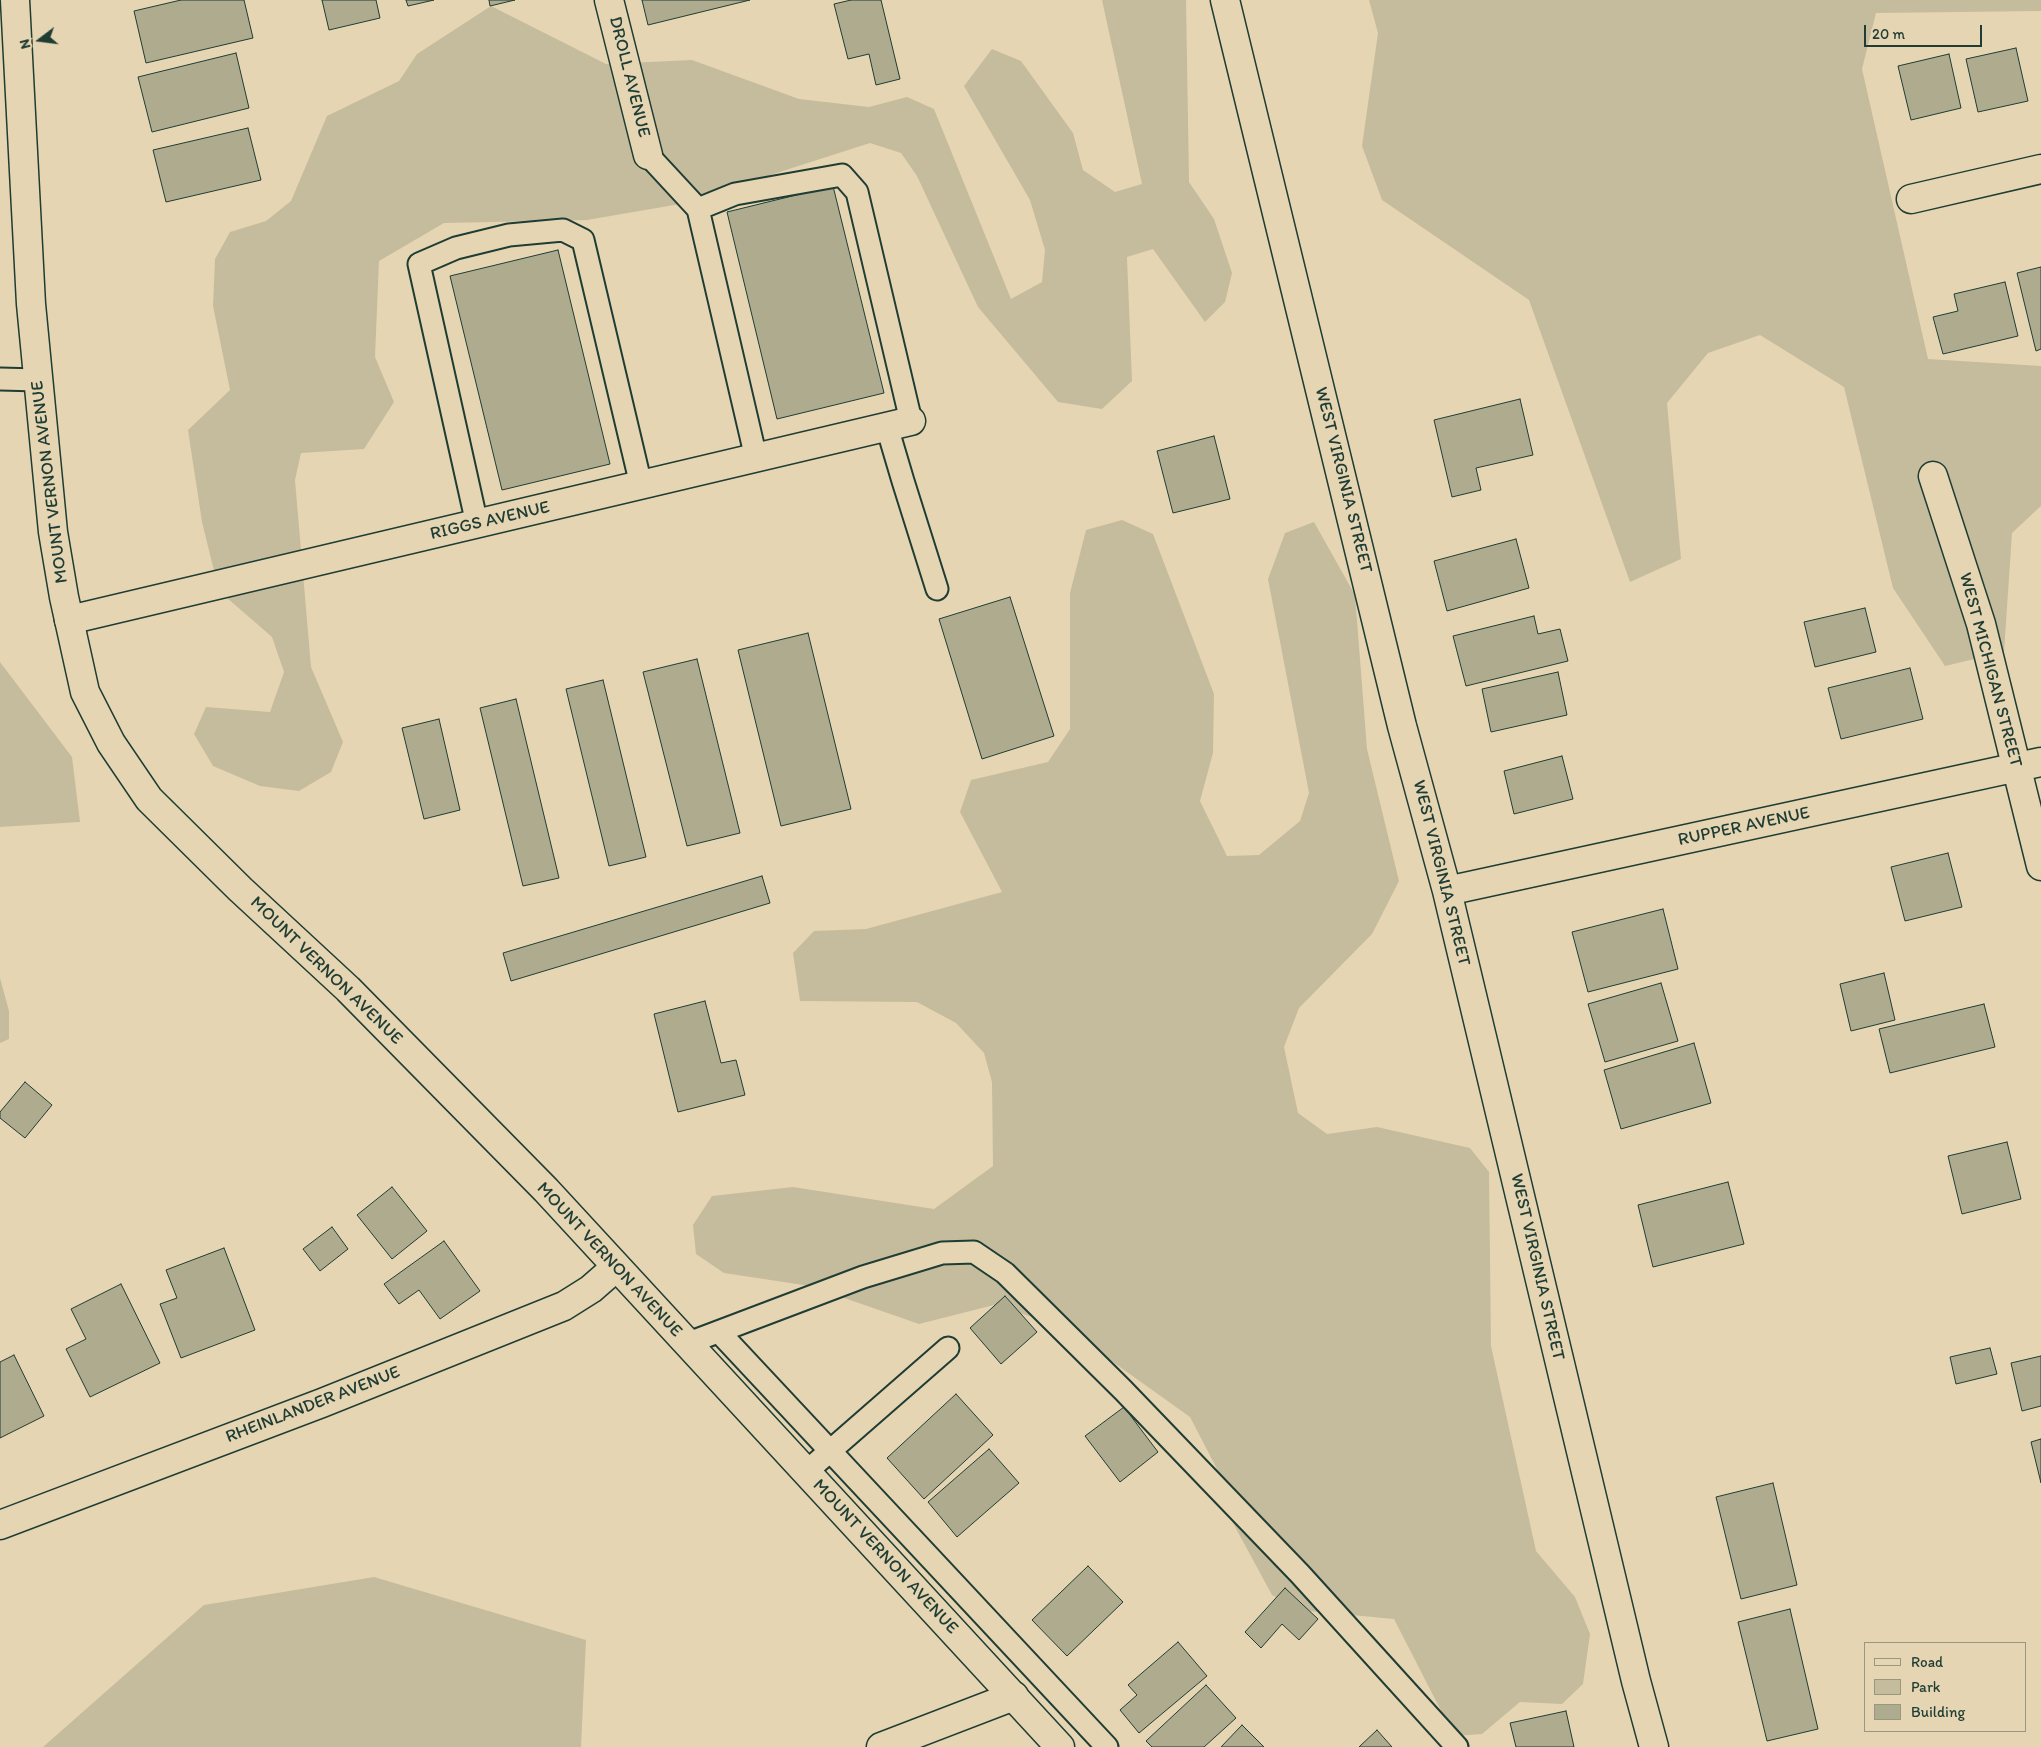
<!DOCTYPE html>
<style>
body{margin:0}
#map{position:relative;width:2041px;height:1747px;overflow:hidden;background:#e6d5b2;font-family:Itim,sans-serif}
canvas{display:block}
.legend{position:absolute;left:1864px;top:1642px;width:162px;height:90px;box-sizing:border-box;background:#e6d5b2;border:1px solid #969880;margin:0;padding:6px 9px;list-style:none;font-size:15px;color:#1f3d34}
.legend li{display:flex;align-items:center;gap:10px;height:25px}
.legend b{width:25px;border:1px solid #969880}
.north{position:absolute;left:15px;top:15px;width:50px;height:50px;-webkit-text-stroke:4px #e6d5b2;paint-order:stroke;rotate:255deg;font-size:14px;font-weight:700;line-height:20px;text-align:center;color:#1f3d34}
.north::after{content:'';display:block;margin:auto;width:18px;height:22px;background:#1f3d34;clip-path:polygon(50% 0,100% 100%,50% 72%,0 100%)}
.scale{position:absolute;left:1864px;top:25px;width:118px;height:22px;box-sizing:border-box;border:2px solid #1f3d34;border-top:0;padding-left:6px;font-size:15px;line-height:18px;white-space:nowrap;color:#1f3d34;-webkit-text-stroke:4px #e6d5b2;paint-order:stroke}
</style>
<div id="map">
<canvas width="2041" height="1747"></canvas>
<ul class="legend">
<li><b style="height:6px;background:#e6d5b2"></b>Road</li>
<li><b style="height:14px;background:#c5bc9d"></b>Park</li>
<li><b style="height:14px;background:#afab8f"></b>Building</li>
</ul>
<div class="north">N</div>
<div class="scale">20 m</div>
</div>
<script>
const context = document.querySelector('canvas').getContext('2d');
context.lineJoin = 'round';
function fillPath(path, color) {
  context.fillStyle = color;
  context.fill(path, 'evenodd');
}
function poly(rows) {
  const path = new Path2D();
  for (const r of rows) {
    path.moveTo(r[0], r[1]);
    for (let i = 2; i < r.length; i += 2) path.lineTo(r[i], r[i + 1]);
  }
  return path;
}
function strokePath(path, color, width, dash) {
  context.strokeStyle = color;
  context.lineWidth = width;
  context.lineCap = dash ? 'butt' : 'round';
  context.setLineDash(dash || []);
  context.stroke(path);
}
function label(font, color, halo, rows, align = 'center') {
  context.font = font + ' Itim,sans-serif';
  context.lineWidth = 4;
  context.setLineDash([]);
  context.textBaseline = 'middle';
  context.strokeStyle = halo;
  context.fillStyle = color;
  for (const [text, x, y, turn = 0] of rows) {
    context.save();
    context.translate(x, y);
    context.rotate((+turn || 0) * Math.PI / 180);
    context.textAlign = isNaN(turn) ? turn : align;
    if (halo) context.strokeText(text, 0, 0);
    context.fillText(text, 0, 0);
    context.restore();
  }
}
const green = poly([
 [1102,0,1186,0,1189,182,1214,219,1232,273,1225,302,1205,322,1153,249,1127,257,1132,381,1102,409,1058,402,978,307,917,176,901,153,870,143,680,204,587,220,444,223,379,261,375,357,394,402,364,449,301,453,295,480,311,667,343,742,331,772,299,791,260,786,213,766,194,734,206,707,270,712,284,672,272,637,219,591,202,522,188,430,230,390,213,306,215,259,230,232,266,221,291,201,327,116,399,81,417,54,491,6,606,64,692,60,799,99,869,107,907,97,934,109,1011,299,1042,282,1045,250,1030,200,964,86,992,49,1021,61,1073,133,1083,170,1115,192,1142,184],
 [1369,0,2041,0,2041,11,1876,13,1862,69,1928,359,2041,366,2041,506,2012,533,2004,652,1945,666,1893,588,1844,387,1760,335,1708,353,1667,403,1681,559,1630,582,1529,300,1382,200,1362,146,1378,33],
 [1122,520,1153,534,1214,694,1213,753,1200,801,1227,856,1259,855,1300,821,1309,793,1268,579,1285,533,1314,522,1355,595,1367,749,1399,881,1372,934,1299,1008,1284,1047,1298,1113,1327,1134,1377,1127,1470,1148,1489,1172,1491,1346,1536,1551,1575,1597,1590,1634,1583,1684,1562,1704,1520,1702,1482,1734,1454,1736,1394,1619,1299,1610,1272,1595,1220,1499,1217,1469,1190,1417,1064,1327,994,1305,919,1324,810,1286,724,1273,696,1254,693,1225,712,1196,793,1187,934,1209,993,1166,992,1082,984,1053,956,1023,917,1002,800,1001,793,953,814,931,866,929,1002,892,960,812,971,780,1048,762,1070,729,1070,593,1086,530],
 [0,662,72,757,80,822,0,827],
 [0,978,9,1011,9,1039,0,1043],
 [374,1577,586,1640,581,1747,43,1747,204,1605]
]);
const building = poly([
 [181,0,244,0,253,38,146,63,134,11,181,0],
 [322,0,376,0,380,18,329,30,322,0],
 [406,0,434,0,408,6,406,0],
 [489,0,515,0,490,6,489,0],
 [642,0,750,0,648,25,642,0],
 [851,0,881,0,900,79,876,85,869,54,848,59,834,4,851,0],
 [2016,48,2028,101,1978,112,1966,59,2016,48],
 [236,53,249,108,152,132,138,77,236,53],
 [1949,54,1961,108,1911,120,1898,66,1949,54],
 [248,128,261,180,166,202,153,150,248,128],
 [833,186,884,393,777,419,727,212,833,186],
 [558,250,610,464,502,490,450,276,558,250],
 [2041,267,2041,349,2036,351,2017,273,2041,267],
 [2005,282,2018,336,1943,354,1933,317,1958,311,1954,294,2005,282],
 [1520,399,1533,455,1476,468,1481,490,1452,497,1434,420,1520,399],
 [1214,436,1230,499,1173,513,1157,451,1214,436],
 [1516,539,1529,588,1447,611,1434,561,1516,539],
 [1010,597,1054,736,982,759,939,619,1010,597],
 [1865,608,1876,652,1815,667,1804,622,1865,608],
 [1534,616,1538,634,1560,629,1568,661,1466,686,1453,636,1534,616],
 [808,633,851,809,781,826,738,650,808,633],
 [697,659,740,833,687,846,643,672,697,659],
 [1910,668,1923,719,1841,739,1828,688,1910,668],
 [1558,672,1567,715,1491,732,1482,689,1558,672],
 [603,680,646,857,609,866,566,689,603,680],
 [516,699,559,878,523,886,480,708,516,699],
 [439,719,460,810,424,819,402,728,439,719],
 [1562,756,1573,799,1514,814,1504,771,1562,756],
 [1948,853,1962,907,1905,921,1891,867,1948,853],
 [762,876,770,903,511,981,503,953,762,876],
 [1663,909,1678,969,1588,992,1572,932,1663,909],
 [1884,973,1895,1020,1851,1031,1840,984,1884,973],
 [1661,983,1678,1041,1605,1062,1588,1004,1661,983],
 [705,1001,721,1063,736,1060,745,1095,678,1112,654,1014,705,1001],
 [1984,1004,1995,1047,1890,1073,1879,1029,1984,1004],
 [1694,1043,1711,1103,1621,1129,1604,1070,1694,1043],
 [25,1082,52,1105,25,1138,0,1118,0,1112,25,1082],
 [2007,1142,2021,1199,1962,1214,1948,1156,2007,1142],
 [1728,1182,1744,1244,1653,1267,1638,1205,1728,1182],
 [392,1187,427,1231,392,1259,357,1215,392,1187],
 [332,1227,348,1249,320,1271,303,1249,332,1227],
 [444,1241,480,1291,440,1319,419,1290,399,1304,384,1284,444,1241],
 [224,1248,255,1330,181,1358,160,1304,177,1298,166,1270,224,1248],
 [121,1284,160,1363,90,1397,66,1349,86,1339,71,1309,121,1284],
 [1005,1296,1037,1332,1001,1364,970,1328,1005,1296],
 [1990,1348,1997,1374,1956,1384,1950,1357,1990,1348],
 [14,1355,44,1416,0,1438,0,1362,14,1355],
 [2041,1356,2041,1406,2022,1411,2011,1363,2041,1356],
 [956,1394,993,1435,924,1499,887,1458,956,1394],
 [1124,1407,1158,1452,1120,1482,1085,1436,1124,1407],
 [2041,1439,2041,1483,2031,1442,2041,1439],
 [989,1449,1019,1483,957,1537,928,1502,989,1449],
 [1773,1483,1797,1585,1741,1599,1716,1497,1773,1483],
 [1088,1566,1123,1602,1067,1656,1032,1620,1088,1566],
 [1285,1588,1318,1619,1299,1640,1282,1624,1261,1648,1245,1632,1285,1588],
 [1790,1609,1818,1729,1767,1741,1738,1622,1790,1609],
 [1178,1642,1207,1676,1139,1733,1120,1710,1137,1695,1128,1685,1178,1642],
 [1206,1685,1236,1718,1204,1747,1152,1747,1146,1741,1206,1685],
 [1566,1711,1574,1747,1516,1747,1510,1723,1566,1711],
 [1242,1725,1264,1747,1221,1747,1242,1725],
 [1377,1730,1392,1747,1359,1747,1377,1730]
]);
const service = poly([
 [648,155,698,209],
 [0,379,38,380],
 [887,427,903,481,937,589],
 [756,458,698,209,735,194,842,175,857,192,911,421],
 [477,524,419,264,456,248,509,235,563,230,583,240,641,485],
 [719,1332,1107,1747],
 [686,1344,863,1277,942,1253,974,1252,1005,1273,1123,1390,1300,1574,1457,1747],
 [806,1472,948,1348]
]);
const minor = poly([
 [609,0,648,155],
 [1225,0,1402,726,1447,891,1636,1681,1654,1747],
 [1911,199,2041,169],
 [1933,476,1981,624,2041,866],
 [69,620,911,421],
 [1447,891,2041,762],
 [0,1525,322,1403,564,1306,591,1289,615,1268],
 [881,1747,1014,1696]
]);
const secondary = poly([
 [15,0,31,304,53,532,64,597,85,692,111,743,149,799,240,889,348,989,546,1190,1060,1747]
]);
const streetNames = [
 ["DROLL AVENUE",629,77,76],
 ["WEST VIRGINIA STREET",1343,480,76],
 ["MOUNT VERNON AVENUE",50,482,-97],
 ["RIGGS AVENUE",490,521,-13],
 ["WEST MICHIGAN STREET",1990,670,75],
 ["RUPPER AVENUE",1744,827,-12],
 ["WEST VIRGINIA STREET",1441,873,76],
 ["MOUNT VERNON AVENUE",326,971,44],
 ["MOUNT VERNON AVENUE",609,1260,47],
 ["WEST VIRGINIA STREET",1537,1267,77],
 ["RHEINLANDER AVENUE",313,1405,-21],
 ["MOUNT VERNON AVENUE",885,1557,47]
];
fillPath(green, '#c5bc9d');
fillPath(building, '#afab8f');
strokePath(building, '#1f3d34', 1);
strokePath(service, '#1f3d34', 25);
strokePath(minor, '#1f3d34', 31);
strokePath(secondary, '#1f3d34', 31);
strokePath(service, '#e6d5b2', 21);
strokePath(minor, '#e6d5b2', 28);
strokePath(secondary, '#e6d5b2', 28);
label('18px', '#1f3d34', '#e6d5b2', streetNames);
</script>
